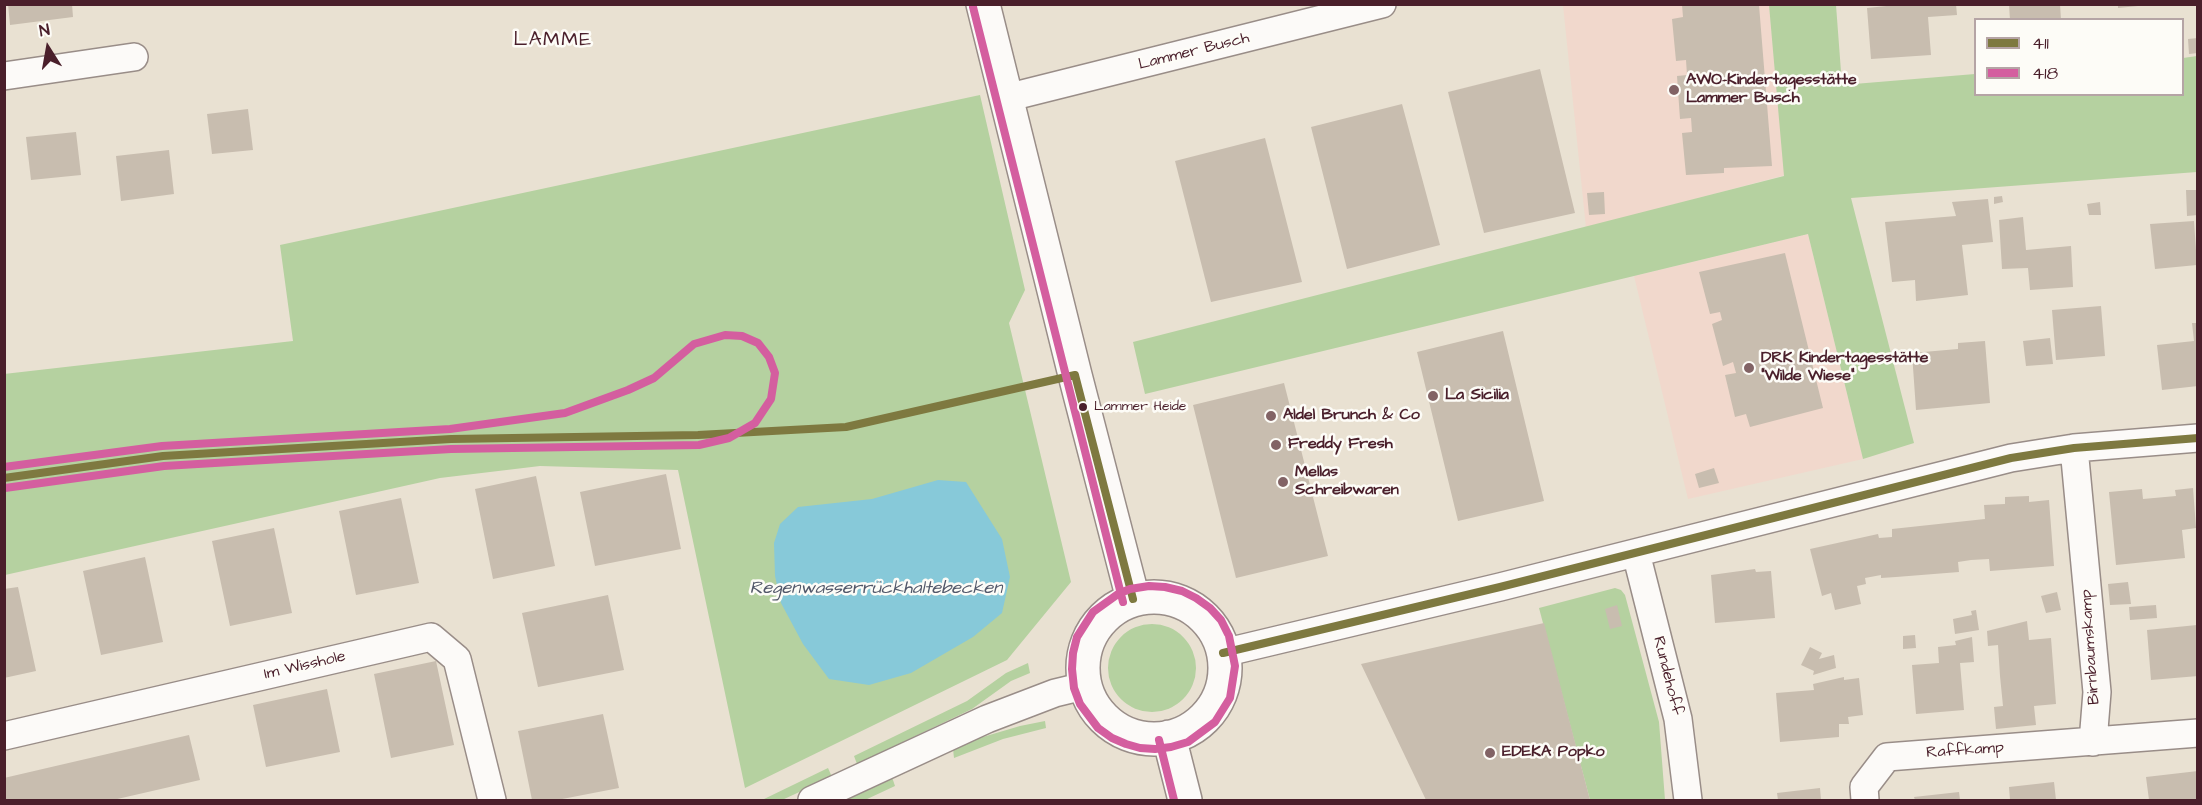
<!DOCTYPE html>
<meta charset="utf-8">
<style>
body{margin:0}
#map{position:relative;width:2202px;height:805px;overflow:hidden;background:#e9e1d2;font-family:"Architects Daughter",sans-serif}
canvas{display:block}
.frame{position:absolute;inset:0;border:6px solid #4a1f2b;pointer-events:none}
.legend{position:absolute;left:1974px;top:18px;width:210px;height:78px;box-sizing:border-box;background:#fdfcf7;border:2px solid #b5a4a5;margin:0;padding:8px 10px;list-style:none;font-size:18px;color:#4a1f2b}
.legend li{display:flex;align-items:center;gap:12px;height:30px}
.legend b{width:30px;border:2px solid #b5a4a5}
.north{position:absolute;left:18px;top:18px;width:60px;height:60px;-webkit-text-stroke:4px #fdfcf7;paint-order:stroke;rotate:349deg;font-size:16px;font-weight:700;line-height:24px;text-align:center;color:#4a1f2b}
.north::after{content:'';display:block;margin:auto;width:21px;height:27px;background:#4a1f2b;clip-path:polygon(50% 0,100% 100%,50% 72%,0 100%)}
</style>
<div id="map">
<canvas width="2202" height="805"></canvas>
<div class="frame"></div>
<ul class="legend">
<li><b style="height:8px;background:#7e7940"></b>411</li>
<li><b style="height:8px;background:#d45e9f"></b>418</li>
</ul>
<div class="north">N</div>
</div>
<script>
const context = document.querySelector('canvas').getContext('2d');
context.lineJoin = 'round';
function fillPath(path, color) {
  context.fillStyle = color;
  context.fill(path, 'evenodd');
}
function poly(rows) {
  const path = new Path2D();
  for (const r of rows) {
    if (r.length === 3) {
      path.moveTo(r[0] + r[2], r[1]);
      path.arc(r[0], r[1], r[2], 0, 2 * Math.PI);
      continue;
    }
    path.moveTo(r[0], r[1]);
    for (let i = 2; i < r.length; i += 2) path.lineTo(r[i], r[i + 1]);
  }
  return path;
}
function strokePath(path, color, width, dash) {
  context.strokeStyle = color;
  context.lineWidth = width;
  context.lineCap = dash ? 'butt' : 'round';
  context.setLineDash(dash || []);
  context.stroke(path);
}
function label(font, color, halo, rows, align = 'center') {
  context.font = font + ' "Architects Daughter",sans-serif';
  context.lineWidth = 5;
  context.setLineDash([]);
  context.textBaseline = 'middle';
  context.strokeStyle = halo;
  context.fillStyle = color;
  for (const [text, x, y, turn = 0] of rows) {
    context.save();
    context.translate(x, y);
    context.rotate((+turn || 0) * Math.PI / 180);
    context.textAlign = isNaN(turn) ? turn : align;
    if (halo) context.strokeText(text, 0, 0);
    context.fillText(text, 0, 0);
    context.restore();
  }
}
const built = poly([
 [1563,5,1769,5,1785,175,1586,228],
 [1808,234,1863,459,1688,499,1634,276]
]);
const green = poly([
 [1769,5,1836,5,1842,85,1975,74,1976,94,2182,94,2183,58,2197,56,2197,172,1851,198,1914,443,1863,459,1808,234,1145,394,1133,342,1784,176],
 [980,95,1025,290,1009,323,1071,582,1007,660,745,788,678,470,540,466,440,478,5,575,4,374,293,341,280,245],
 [1615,588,1621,590,1625,595,1659,722,1665,800,1590,800,1539,608],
 [1152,668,44],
 [1028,663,1030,673,1011,681,972,709,857,764,854,756,967,701,1006,673],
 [1045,721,1046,728,1003,739,954,758,953,749,976,739,1020,726],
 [828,768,832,777,782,800,762,800],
 [892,777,895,786,865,800,843,800]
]);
const water = poly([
 [938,480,966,482,1002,539,1010,577,1002,613,973,637,911,673,869,685,829,679,803,644,781,603,775,576,774,543,780,524,798,507,872,499]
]);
const building = poly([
 [8,4,72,4,73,17,10,25],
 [1906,4,1956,4,1957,15,1928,17,1931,55,1871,59,1867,8],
 [2009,4,2060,4,2061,20,2010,20],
 [2118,4,2138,4,2138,6,2118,8],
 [1682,5,1759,5,1772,166,1724,168,1724,173,1686,175,1682,133,1692,132,1691,118,1680,119,1677,76,1687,75,1686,60,1676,61,1672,19,1683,17],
 [2198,38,2198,53,2189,54,2188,39],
 [1540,69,1575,213,1484,233,1448,92],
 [1402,104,1440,245,1347,269,1311,127],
 [248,109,253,150,212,154,207,114],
 [76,132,81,175,31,180,26,137],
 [1265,138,1302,282,1211,302,1175,161],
 [169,150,174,194,121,201,116,156],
 [2186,190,2198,190,2198,215,2187,216],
 [1604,192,1605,214,1589,215,1587,193],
 [2002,196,2003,202,1994,204,1994,197],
 [1988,199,1993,242,1962,245,1968,295,1916,301,1915,280,1892,282,1885,222,1956,216,1952,202],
 [2100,202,2101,215,2089,215,2087,204],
 [2023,217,2026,250,2071,246,2073,287,2030,290,2028,268,2002,269,1999,220],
 [2194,221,2197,265,2155,269,2150,224],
 [1785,253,1823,408,1750,427,1746,414,1735,417,1725,375,1736,373,1733,362,1723,366,1712,324,1722,320,1720,312,1710,314,1699,272],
 [2101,306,2105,356,2056,360,2052,310],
 [2192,323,2198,323,2198,386,2162,390,2157,345,2194,341],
 [1503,331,1544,501,1458,521,1417,352],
 [2050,338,2053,364,2026,366,2023,341],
 [1985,341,1990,403,1916,410,1912,353,1958,349,1958,343],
 [1284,383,1328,556,1236,578,1193,405],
 [1714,468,1719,483,1699,488,1695,474],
 [666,474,681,549,595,566,580,492],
 [536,476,555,566,493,579,475,489],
 [2193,488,2196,528,2182,530,2185,558,2116,565,2109,492,2142,489,2143,499,2176,496,2175,490],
 [2029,496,2029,502,2049,500,2054,566,1990,571,1989,559,1971,560,1958,562,1959,572,1896,577,1881,578,1881,575,1865,578,1866,584,1857,586,1861,604,1835,610,1831,593,1822,596,1810,549,1878,534,1879,538,1892,537,1892,529,1985,519,1984,505,2005,504,2005,497],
 [401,498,419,583,356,595,339,511],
 [274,528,292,613,230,626,212,541],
 [145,557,163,642,101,655,83,571],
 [1755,569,1756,572,1771,571,1775,618,1715,623,1711,575],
 [2128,582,2131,604,2110,605,2108,584],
 [18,587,36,671,4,678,4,589],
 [2057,592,2061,610,2046,613,2041,596],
 [608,595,624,670,538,687,522,613],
 [1617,605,1622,626,1610,629,1605,609],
 [2156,605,2157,618,2130,620,2129,607],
 [1976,610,1979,630,1955,634,1953,619,1972,615,1971,611],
 [2027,621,2029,640,2051,638,2056,704,2034,706,2036,725,1996,729,1994,707,2003,706,2000,676,1998,645,1988,646,1987,631],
 [1544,623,1590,800,1426,800,1361,664],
 [2197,625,2198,676,2151,680,2147,630],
 [1915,635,1916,648,1903,649,1903,636],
 [1972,637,1974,662,1960,663,1964,710,1916,714,1912,665,1939,663,1938,647,1956,645,1955,641],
 [1810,647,1822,653,1819,659,1834,655,1836,668,1813,675,1814,671,1801,665],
 [436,661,454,745,391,758,374,674],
 [1844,677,1844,680,1859,678,1863,715,1848,717,1849,724,1839,724,1839,737,1780,742,1776,693,1814,690,1813,684],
 [327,689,340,752,266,767,253,705],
 [603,714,619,788,557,800,532,800,518,731],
 [189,735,200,780,113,800,4,800,4,778],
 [2198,771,2198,800,2149,800,2146,777],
 [2054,782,2056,800,2010,800,2009,787],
 [1820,788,1821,800,1778,800,1777,793],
 [1959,792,1960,800,1915,800,1914,797]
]);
const minor = poly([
 [4,76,134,57],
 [1006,98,1382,4],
 [2074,448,2097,692,2093,742],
 [1636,553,1678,719,1688,800],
 [1223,653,1500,587,2011,458,2074,448,2198,438],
 [4,736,431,637,457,659,492,800],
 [812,800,987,719,1055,693,1084,686],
 [1865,800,1864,787,1887,757,2198,733]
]);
const secondary = poly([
 [983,4,1075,375,1133,599],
 [1154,668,71],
 [1169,737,1185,800]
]);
const bus1 = poly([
 [1075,375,1133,599],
 [4,478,163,456,451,439,698,435,846,427,1075,375],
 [1223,653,1500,587,2011,458,2074,448,2198,438]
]);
const bus2 = poly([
 [973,7,1123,602],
 [4,467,162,446,450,429,565,413,628,390,654,378,694,344,725,335,742,336,758,343,769,357,775,373,771,399,755,423,729,438,699,445,451,449,164,466,5,488],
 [1228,634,1221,620,1210,608,1196,598,1182,591,1165,587,1149,586,1130,589,1118,594,1093,612,1077,637,1073,653,1072,669,1074,688,1080,704,1098,728,1112,738,1126,744,1140,748,1155,749,1171,747,1188,742,1215,722,1230,698,1235,666,1229,636],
 [1159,740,1174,800]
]);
const markers = [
 [1674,90,6,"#826365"],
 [1749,368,6,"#826365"],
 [1433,396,6,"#826365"],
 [1083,407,5,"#4a1f2b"],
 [1271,416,6,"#826365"],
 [1276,445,6,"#826365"],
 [1283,482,6,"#826365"],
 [1490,753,6,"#826365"]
];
const busNames = [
 ["Lammer Heide",1094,407]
];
const streetNames = [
 ["Lammer Busch",1194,52,-14],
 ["Birnbaumskamp",2091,647,-94],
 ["Im Wisshole",305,666,-13],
 ["Rundehoff",1667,676,76],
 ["Raffkamp",1965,751,-4]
];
const poiNames = [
 ["AWO-Kindertagesstätte",1686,81],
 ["Lammer Busch",1686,99],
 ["DRK Kindertagesstätte",1761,359],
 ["\"Wilde Wiese\"",1761,377],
 ["La Sicilia",1445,396],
 ["Aldel Brunch & Co",1283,416],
 ["Freddy Fresh",1288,445],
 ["Mellas",1295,473],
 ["Schreibwaren",1295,491],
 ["EDEKA Popko",1502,753]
];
const waterNames = [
 ["Regenwasserrückhaltebecken",876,589]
];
const quarterNames = [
 ["LAMME",553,41]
];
fillPath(built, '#f1d8cc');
fillPath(green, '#b5d1a0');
fillPath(water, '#87c9d9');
fillPath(building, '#c8bdaf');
strokePath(minor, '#998d88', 30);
strokePath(secondary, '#998d88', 36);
strokePath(minor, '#fcfaf8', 27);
strokePath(secondary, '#fcfaf8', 33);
strokePath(bus1, '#7e7940', 8);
strokePath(bus2, '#d45e9f', 8);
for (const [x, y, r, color] of markers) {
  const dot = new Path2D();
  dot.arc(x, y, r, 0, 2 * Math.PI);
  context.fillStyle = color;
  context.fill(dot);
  strokePath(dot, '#fdfcf7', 2);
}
label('14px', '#4a1f2b', '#fdfcf7', busNames, 'left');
label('16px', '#4a1f2b', '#fdfcf7', streetNames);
label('bold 16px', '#4a1f2b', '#fdfcf7', poiNames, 'left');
label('italic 18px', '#515769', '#fdfcf7', waterNames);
context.letterSpacing = '1.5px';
label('20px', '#4a1f2b', '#fdfcf7', quarterNames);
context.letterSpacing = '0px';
</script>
